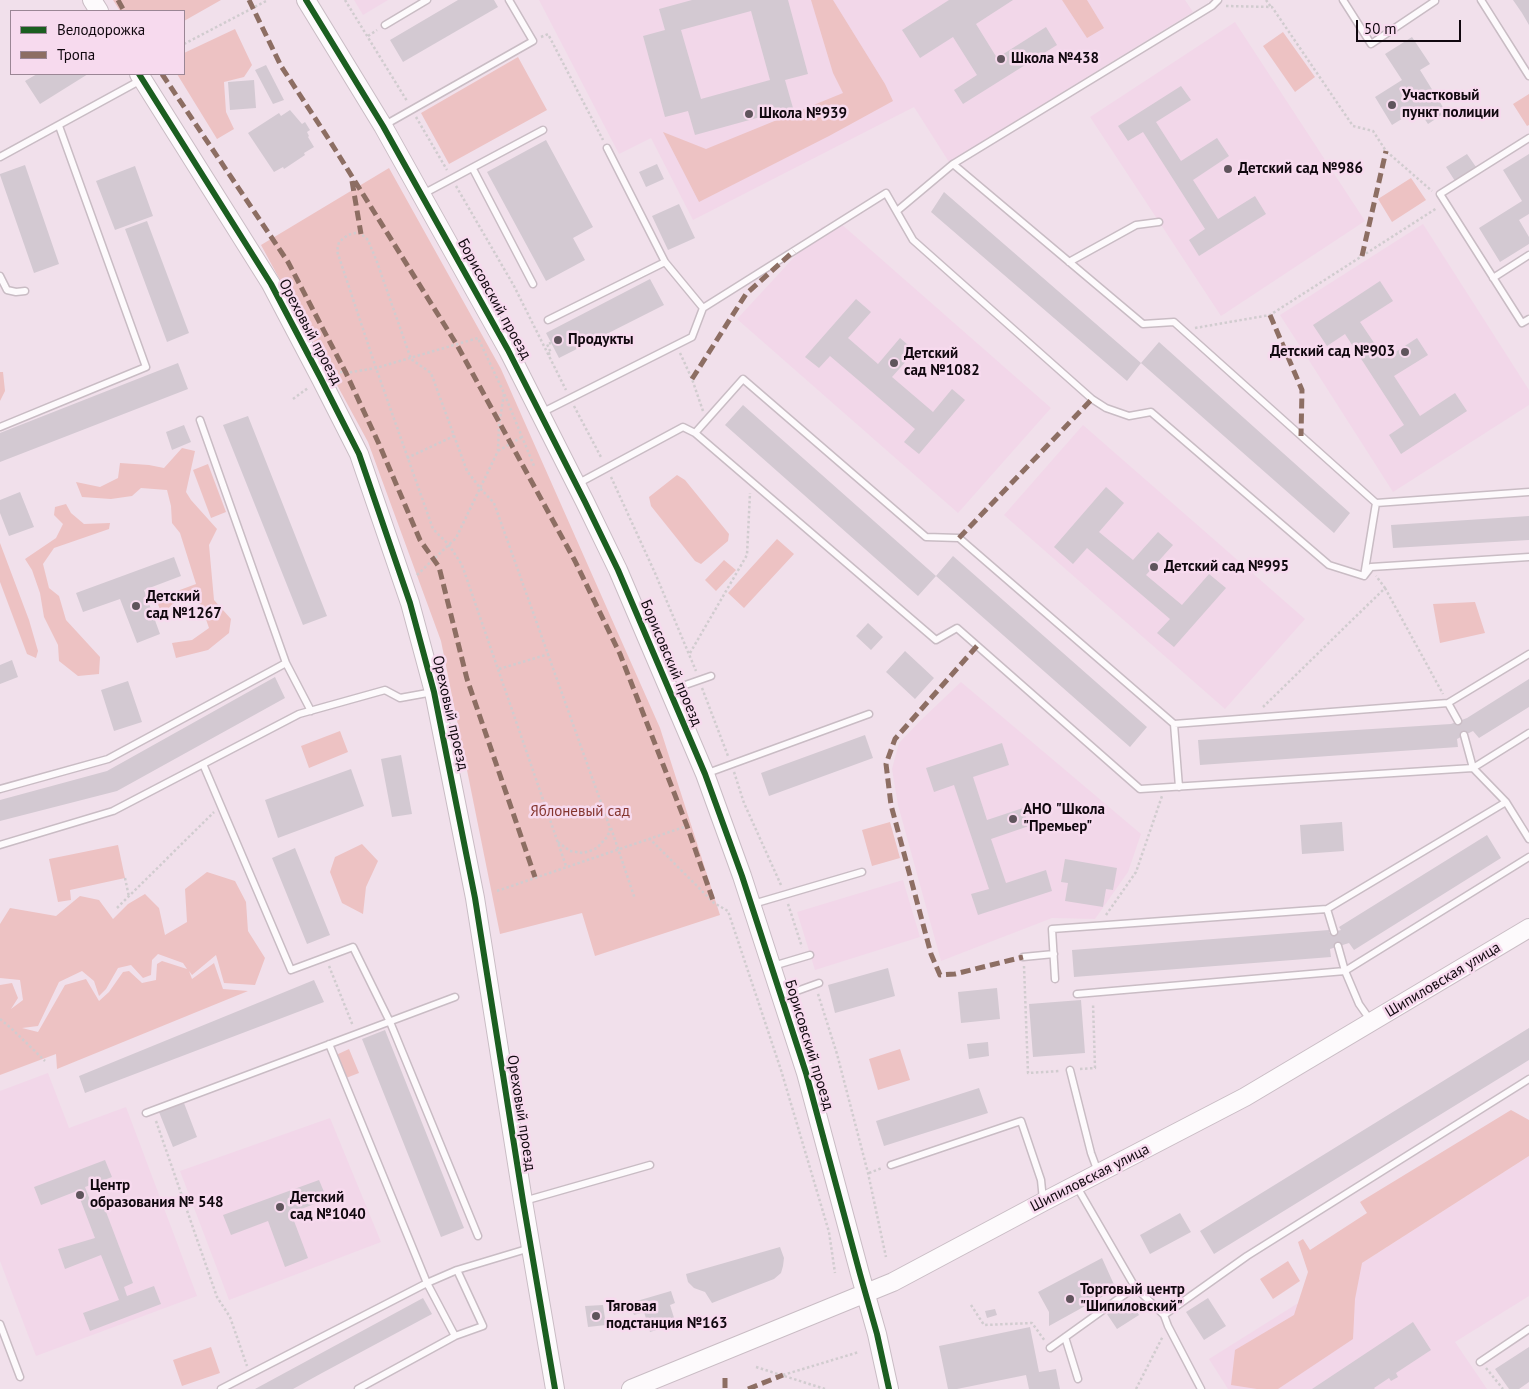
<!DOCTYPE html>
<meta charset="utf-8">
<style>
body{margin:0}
#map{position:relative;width:1529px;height:1389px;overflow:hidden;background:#f1e0eb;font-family:"PT Sans",sans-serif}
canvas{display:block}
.legend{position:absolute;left:10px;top:10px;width:175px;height:65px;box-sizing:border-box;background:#f7daee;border:1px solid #9b8695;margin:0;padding:6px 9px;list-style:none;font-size:15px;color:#11080f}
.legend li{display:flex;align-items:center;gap:10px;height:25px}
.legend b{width:25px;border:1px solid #9b8695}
.scale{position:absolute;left:1356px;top:20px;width:105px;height:22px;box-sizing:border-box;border:2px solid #11080f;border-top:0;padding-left:6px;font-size:15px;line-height:18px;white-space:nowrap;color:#11080f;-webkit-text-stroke:4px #f7daee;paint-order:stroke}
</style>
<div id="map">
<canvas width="1529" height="1389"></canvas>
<ul class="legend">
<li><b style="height:6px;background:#1b5e20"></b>Велодорожка</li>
<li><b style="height:6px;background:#8d6e63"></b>Тропа</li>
</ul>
<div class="scale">50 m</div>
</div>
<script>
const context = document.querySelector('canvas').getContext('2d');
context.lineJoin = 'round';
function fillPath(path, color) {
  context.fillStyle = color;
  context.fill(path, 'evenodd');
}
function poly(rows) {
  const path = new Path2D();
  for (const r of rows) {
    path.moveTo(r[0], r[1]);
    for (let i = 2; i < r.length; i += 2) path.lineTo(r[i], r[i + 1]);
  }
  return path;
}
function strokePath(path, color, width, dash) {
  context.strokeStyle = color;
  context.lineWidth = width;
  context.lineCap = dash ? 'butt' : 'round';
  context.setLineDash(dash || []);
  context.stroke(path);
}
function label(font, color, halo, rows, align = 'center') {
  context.font = font + ' "PT Sans",sans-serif';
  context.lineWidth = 5;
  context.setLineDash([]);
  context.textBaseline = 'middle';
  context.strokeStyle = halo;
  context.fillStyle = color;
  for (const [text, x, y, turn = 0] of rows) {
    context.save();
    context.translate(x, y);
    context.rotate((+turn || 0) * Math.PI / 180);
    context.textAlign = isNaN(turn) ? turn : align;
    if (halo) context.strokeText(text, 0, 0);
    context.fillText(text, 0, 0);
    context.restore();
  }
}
const built = poly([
 [354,0,388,0,363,15],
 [539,0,1185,0,1193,12,949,162,914,107,693,220,651,138,619,154],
 [1235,22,1365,221,1221,316,1090,117],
 [839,222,1051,408,958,513,737,319,822,227],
 [1423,224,1529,390,1529,405,1393,492,1280,315],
 [1083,425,1305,619,1225,709,1004,515],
 [961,682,1141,834,1128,872,1095,919,1052,918,941,961,898,805,892,769,899,743,920,721],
 [903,880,920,937,815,970,797,912],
 [48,1073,69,1128,126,1107,197,1296,36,1356,0,1261,0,1091],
 [330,1118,381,1242,229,1300,180,1171],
 [1529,1156,1529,1296,1455,1342,1487,1389,1228,1389,1209,1359,1362,1263]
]);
const green = poly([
 [113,0,221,0,184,21,184,11,120,11],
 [811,0,833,0,885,84,893,101,829,136,699,202,663,132,706,149,843,93,833,73],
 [1062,0,1087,0,1104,28,1087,38],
 [235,29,252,65,244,77,224,82,226,112,234,129,217,139,177,74,184,74,184,53],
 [1283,32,1315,77,1295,92,1263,46],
 [518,57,547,110,449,164,421,113],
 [1529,94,1529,125,1527,126,1513,104],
 [389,168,501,369,660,728,720,915,595,956,582,913,500,934,441,641,368,442,261,245],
 [1411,178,1426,200,1392,222,1378,199],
 [0,372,3,372,5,391,0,401],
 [182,448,195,451,186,492,191,500,217,529,209,545,214,600,231,619,229,633,208,650,176,658,172,643,192,640,209,628,201,605,185,593,162,614,157,602,169,594,196,584,180,533,172,523,171,506,167,490,141,488,132,496,111,499,82,497,76,482,100,487,118,478,120,463,149,465,164,468],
 [208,464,226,512,211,518,193,470],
 [677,475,685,480,729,534,728,541,701,564,695,561,651,506,649,497],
 [66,504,71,513,84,524,110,523,109,529,54,548,43,564,49,588,59,596,66,620,100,657,99,674,78,676,59,661,58,645,44,617,40,593,32,570,25,559,56,538,63,524,54,515,55,507],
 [777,539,794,554,744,608,728,593],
 [0,543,29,620,38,651,36,658,27,654,0,582],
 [724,560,736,570,716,591,705,580],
 [1475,602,1485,633,1440,643,1433,604],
 [340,731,348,752,309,768,301,746],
 [890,822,900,858,872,866,862,830],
 [362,844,378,861,366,887,363,914,342,903,330,872,335,857],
 [118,845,125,878,70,890,71,900,58,902,49,859],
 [207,872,235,881,246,902,248,931,265,958,255,985,224,983,216,955,192,975,189,971,192,979,214,963,223,989,248,991,57,1069,56,1054,0,1075,0,985,12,983,18,998,11,1009,23,1000,20,980,0,978,0,924,10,908,56,916,80,896,99,900,113,919,128,904,145,894,159,908,165,935,187,922,185,889],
 [158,954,183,963,187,969,162,961,157,964,156,980,142,983,129,971,123,972,109,992,99,1001,86,979,65,985,38,1032,22,1028,38,1026,59,982,82,971,94,981,99,996,106,989,118,968,131,965,143,978,151,975,152,960],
 [349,1049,359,1073,346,1078,336,1055],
 [900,1049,910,1080,878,1090,869,1059],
 [1511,1110,1529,1120,1529,1156,1362,1263,1355,1299,1353,1339,1278,1389,1257,1389,1231,1385,1235,1350,1294,1315,1308,1272,1298,1242,1303,1239,1310,1250,1367,1213,1360,1202],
 [1288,1261,1300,1281,1273,1299,1260,1279],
 [211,1347,220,1373,182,1386,173,1360]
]);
const building = poly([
 [458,0,494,0,498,7,403,62,390,40],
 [692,0,788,0,808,74,785,80,793,108,695,135,688,111,665,117,643,36,665,30,659,9],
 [751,11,770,80,701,99,681,30],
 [949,0,1013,0,976,24,997,58,1046,27,1057,45,963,104,954,90,977,75,953,37,920,58,902,30],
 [1513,0,1529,0,1529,25,1522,13],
 [1412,37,1430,64,1420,70,1446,112,1428,124,1418,109,1392,125,1375,97,1402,80,1385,54],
 [266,65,284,100,273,104,255,70],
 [37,74,88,74,40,104,25,81],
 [254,80,256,108,230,110,228,82],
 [1181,86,1191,100,1156,122,1181,161,1217,138,1229,156,1193,180,1218,219,1255,196,1266,214,1199,256,1189,240,1205,229,1143,132,1128,141,1118,126],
 [290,110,302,124,305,122,310,130,307,132,309,136,308,137,314,147,304,153,305,155,284,169,283,167,274,172,248,133,279,113,281,116],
 [546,140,593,227,573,238,585,260,546,281,487,172],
 [1467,154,1476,167,1455,181,1446,167],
 [1529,154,1529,214,1519,220,1529,237,1529,244,1500,262,1479,228,1522,201,1503,170],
 [657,164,664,179,646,187,639,172],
 [25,165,59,264,34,273,0,175,0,174],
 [135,166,153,216,115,230,96,181],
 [944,192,1141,363,1127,381,931,212],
 [679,204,695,238,668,250,652,216],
 [147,221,189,333,167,342,125,229],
 [650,279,664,305,559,358,546,333],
 [1380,281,1393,301,1360,322,1385,359,1417,338,1428,355,1394,376,1420,416,1455,393,1467,411,1401,454,1389,435,1404,425,1345,334,1327,346,1313,325],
 [856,299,871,312,848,338,878,364,900,338,915,351,892,377,933,412,952,389,965,400,919,454,904,442,915,429,871,391,830,356,819,368,805,357],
 [1159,342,1350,513,1334,533,1141,363],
 [178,363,188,389,0,462,0,433],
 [743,405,936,576,918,596,725,425],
 [248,416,327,616,303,625,223,425],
 [184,425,191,442,172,450,166,432],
 [1106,487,1124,503,1099,532,1133,560,1158,532,1173,545,1146,575,1182,605,1209,574,1226,588,1174,647,1157,633,1170,619,1087,548,1073,564,1054,547],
 [20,492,34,527,9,536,0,513,0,500],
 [1529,516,1529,540,1393,548,1391,525],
 [953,556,1147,727,1130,747,936,576],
 [174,557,181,576,144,590,160,634,137,643,120,599,83,612,76,593],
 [868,623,883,637,871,650,856,636],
 [905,651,934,678,915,699,886,672],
 [12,660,18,677,0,684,0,665],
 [275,677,285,698,117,791,0,821,0,800,107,771],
 [1529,679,1529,707,1479,738,1473,731,1457,739,1458,747,1200,765,1198,740,1451,724,1467,718],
 [128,681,142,722,114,731,101,690],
 [865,735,873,758,769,796,761,773],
 [1002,743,1009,765,973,777,987,820,1023,808,1029,826,991,839,1006,883,1046,870,1052,891,978,915,971,894,989,889,954,785,934,792,926,768],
 [401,755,412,814,392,817,381,759],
 [351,769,364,806,278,838,265,800],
 [1342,822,1344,851,1302,854,1300,825],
 [1487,835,1501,858,1354,950,1349,943,1330,949,1331,957,1074,977,1072,950,1329,930,1329,933,1341,930,1339,927],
 [295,848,330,935,307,944,272,858],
 [1065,859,1117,868,1113,890,1106,889,1103,907,1065,901,1068,883,1061,882],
 [888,968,895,996,835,1013,828,985],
 [314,980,324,1002,85,1093,79,1076],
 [997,988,1000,1019,961,1023,958,992],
 [1081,1000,1085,1053,1033,1057,1029,1004],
 [1529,1028,1529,1060,1214,1254,1200,1231],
 [385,1030,464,1228,441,1237,362,1039],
 [988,1042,989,1056,969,1059,967,1044],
 [979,1088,988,1113,884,1146,876,1121],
 [184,1103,197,1137,173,1147,159,1112],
 [105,1160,112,1177,85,1187,90,1200,100,1196,133,1283,124,1287,127,1296,154,1286,161,1304,90,1331,83,1313,119,1300,101,1255,65,1269,58,1249,95,1238,77,1191,41,1205,34,1187],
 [319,1180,327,1199,291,1213,308,1258,285,1267,268,1221,231,1235,223,1215],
 [1180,1213,1191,1232,1150,1254,1140,1235],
 [780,1247,784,1258,783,1266,781,1273,774,1279,712,1303,705,1292,694,1288,688,1282,686,1274],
 [1102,1258,1116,1289,1049,1326,1049,1312,1038,1292],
 [671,1291,675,1303,670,1305,676,1324,650,1332,644,1312,634,1315,630,1303],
 [423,1298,432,1314,322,1373,293,1389,255,1389],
 [1208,1298,1226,1326,1204,1340,1186,1312],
 [1130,1300,1139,1315,1117,1329,1107,1314],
 [603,1305,606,1325,588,1327,585,1306],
 [995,1309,997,1315,987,1318,985,1311],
 [1413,1322,1431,1350,1396,1373,1398,1377,1391,1381,1389,1378,1374,1388,1375,1389,1312,1389],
 [1030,1327,1039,1372,1056,1369,1060,1389,1029,1389,1026,1375,957,1389,948,1389,939,1346],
 [1529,1347,1529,1382,1519,1389,1509,1389,1495,1369]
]);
const path = poly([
 [345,0,407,101],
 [1266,0,1271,7],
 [1226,6,1272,7,1353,126,1373,131,1386,151,1432,191],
 [368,36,377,30],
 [541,37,548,34,603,140],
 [184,44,268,0],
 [416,117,447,170],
 [456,186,514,286,566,390],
 [1195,328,1270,315,1437,208],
 [680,353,692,379,703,411],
 [548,354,551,353,547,344,551,343],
 [335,371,346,373,376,368,478,338,504,393,534,466],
 [293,399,308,388],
 [574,406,602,459],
 [498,451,522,437],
 [407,458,454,436],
 [611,477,655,573,696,671],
 [417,575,456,538,498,451,499,425,504,394],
 [1385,588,1443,694],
 [690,653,747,555,750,493],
 [499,669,549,654],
 [702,688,728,756],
 [1263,707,1385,588,1376,576],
 [734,772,744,803,781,885],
 [611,828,635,899],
 [649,838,714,903,728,911,781,1070,829,1232,835,1273],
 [558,842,570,851,583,853,590,851,597,848,607,837,610,831,609,825,494,503,480,488,467,471,431,373,411,359,377,262,368,240,359,232,348,235,339,242,337,251,376,368,433,529,449,545,462,565,566,866],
 [125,878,129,897],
 [497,891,687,826],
 [788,904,802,947],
 [117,908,214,812],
 [1106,915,1136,872,1162,796],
 [329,966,353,1026],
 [1024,966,1028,1073,1060,1071],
 [818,994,837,1054,868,1173,886,1257],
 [0,1019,11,1028,45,1061],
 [1080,1069,1095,1068,1093,1003],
 [156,1121,217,1297,230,1317,247,1366],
 [869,1173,882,1168],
 [971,1305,984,1325,1032,1323,1045,1341],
 [756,1367,825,1389],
 [1486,1368,1503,1389],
 [783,1375,859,1352],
 [1136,1389,1163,1336]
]);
const lane = poly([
 [1343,0,1371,44,1435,1],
 [1481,0,1529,76],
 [385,25,427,0],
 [383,126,533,41,509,0],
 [1529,138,1440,194,1522,323,1529,319],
 [607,148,665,262,703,308],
 [0,157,141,80],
 [953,164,1212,6,1218,0],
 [473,169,533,284],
 [423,194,543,130],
 [897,211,953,164,1143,324,1174,322,1376,503],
 [1069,262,1136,225,1159,222],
 [0,276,7,290,16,292,25,291],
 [1493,278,1529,255],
 [548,320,665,262],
 [541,413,692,337,703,308,886,193,913,240,1092,399,1106,408,1129,416,1151,412,1329,565,1364,576],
 [200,420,286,663],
 [0,427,146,367,59,126],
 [695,433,743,379,926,537,959,538,1174,724,1179,787],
 [577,484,683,427,695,433,936,640,957,628,1140,789,1473,768,1529,733],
 [1529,492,1376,503,1364,576,1371,567,1529,557],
 [671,690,711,676],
 [1448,703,1458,721],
 [1174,724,1448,703,1529,654],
 [1464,735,1473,768,1506,802,1529,839],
 [203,764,291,970,353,947,390,1022,478,1236],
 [705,774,869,714],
 [0,789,108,759,286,663,311,711],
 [0,845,113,811,299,714,385,690,400,698,433,692],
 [753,904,862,872],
 [1327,909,1334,932],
 [1338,946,1345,971,1359,1004,1371,1021],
 [1023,957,1054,954],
 [773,966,810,955],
 [1055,979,1052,929,1327,909,1506,802],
 [1077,994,1345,971,1529,857],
 [783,996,819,983],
 [329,1044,427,1283,455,1336,483,1326,457,1270],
 [1070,1070,1091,1153,1098,1172],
 [146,1113,455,997],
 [891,1165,1021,1121,1041,1180,1043,1200],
 [1077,1187,1135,1287,1164,1315,1247,1256,1529,1079],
 [524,1201,650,1165],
 [1164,1315,1168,1326,1201,1389],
 [0,1324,20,1377],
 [1065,1337,1078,1379],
 [1050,1348,1135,1287],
 [1480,1362,1529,1329],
 [221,1389,427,1283,457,1270,530,1248],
 [358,1389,455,1336]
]);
const secondary = poly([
 [92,0,99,11],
 [306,0,383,126,508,350,585,502,618,570,705,774,742,876,806,1073,860,1274,877,1334,889,1389],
 [139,74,271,284,321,379,359,454,410,603,434,692,475,898,523,1201,555,1389],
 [631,1389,893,1282,1043,1202,1245,1097,1529,928]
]);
const quiet = poly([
 [118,0,124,11],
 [249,0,281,66,328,138,457,345,575,561,620,654,687,826,714,903],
 [162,74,288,262,346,373,379,444,420,540,439,567,467,679,535,877],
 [352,181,361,234],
 [1362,256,1386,151],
 [1270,315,1302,390,1301,436],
 [692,379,746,294,794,251],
 [959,538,1092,399],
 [977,646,895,739,886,764,891,805,931,954,940,975,955,974,1023,957],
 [725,1378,725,1389],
 [748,1389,783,1375]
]);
const cycleway = poly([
 [306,0,383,126,508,350,585,502,618,570,705,774,742,876,806,1073,860,1274,877,1334,889,1389],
 [139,74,271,284,321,379,359,454,410,603,434,692,475,898,523,1201,555,1389]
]);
const markers = [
 [1001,59,5,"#5f545c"],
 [1392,105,5,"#5f545c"],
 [749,114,5,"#5f545c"],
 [1228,169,5,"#5f545c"],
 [558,340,5,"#5f545c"],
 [1405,352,5,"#5f545c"],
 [894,363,5,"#5f545c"],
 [1154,567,5,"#5f545c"],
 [136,606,5,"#5f545c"],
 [1013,819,5,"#5f545c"],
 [80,1195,5,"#5f545c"],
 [280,1207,5,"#5f545c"],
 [1070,1299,5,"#5f545c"],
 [596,1316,5,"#5f545c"]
];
const poiNames = [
 ["Школа №438",1011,59],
 ["Участковый",1402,96],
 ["пункт полиции",1402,113],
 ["Школа №939",759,114],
 ["Детский сад №986",1238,169],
 ["Продукты",568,340],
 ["Детский сад №903",1395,352,"right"],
 ["Детский",904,354],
 ["сад №1082",904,371],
 ["Детский сад №995",1164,567],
 ["Детский",146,597],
 ["сад №1267",146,614],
 ["АНО \"Школа",1023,810],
 ["\"Премьер\"",1023,827],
 ["Центр",90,1186],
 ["образования № 548",90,1203],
 ["Детский",290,1198],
 ["сад №1040",290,1215],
 ["Торговый центр",1080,1290],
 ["\"Шипиловский\"",1080,1307],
 ["Тяговая",606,1307],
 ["подстанция №163",606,1324]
];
const streetNames = [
 ["Борисовский проезд",494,299,61],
 ["Ореховый проезд",310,332,62],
 ["Борисовский проезд",671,663,67],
 ["Ореховый проезд",450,713,77],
 ["Шипиловская улица",1443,980,-31],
 ["Борисовский проезд",809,1045,73],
 ["Ореховый проезд",521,1113,81],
 ["Шипиловская улица",1090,1178,-27]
];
const parkNames = [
 ["Яблоневый сад",580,812]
];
fillPath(built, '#f2d7e9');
fillPath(green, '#edc2c3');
fillPath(building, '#d3c9d2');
strokePath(lane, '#c9bcc4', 9);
strokePath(secondary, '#c9bcc4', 20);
strokePath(path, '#d1cccf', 2.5, [2.5, 2.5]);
strokePath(lane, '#fdfafc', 6);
strokePath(secondary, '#fdfafc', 18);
strokePath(quiet, '#8d6e63', 5, [10, 5]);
strokePath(cycleway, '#1b5e20', 6);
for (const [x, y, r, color] of markers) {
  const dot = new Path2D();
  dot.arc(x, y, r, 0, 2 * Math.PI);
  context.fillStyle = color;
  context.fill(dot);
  strokePath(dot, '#f7daee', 2);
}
label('bold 15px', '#11080f', '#f7daee', poiNames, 'left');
label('15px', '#11080f', '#f7daee', streetNames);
label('15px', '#853630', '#f7daee', parkNames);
</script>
